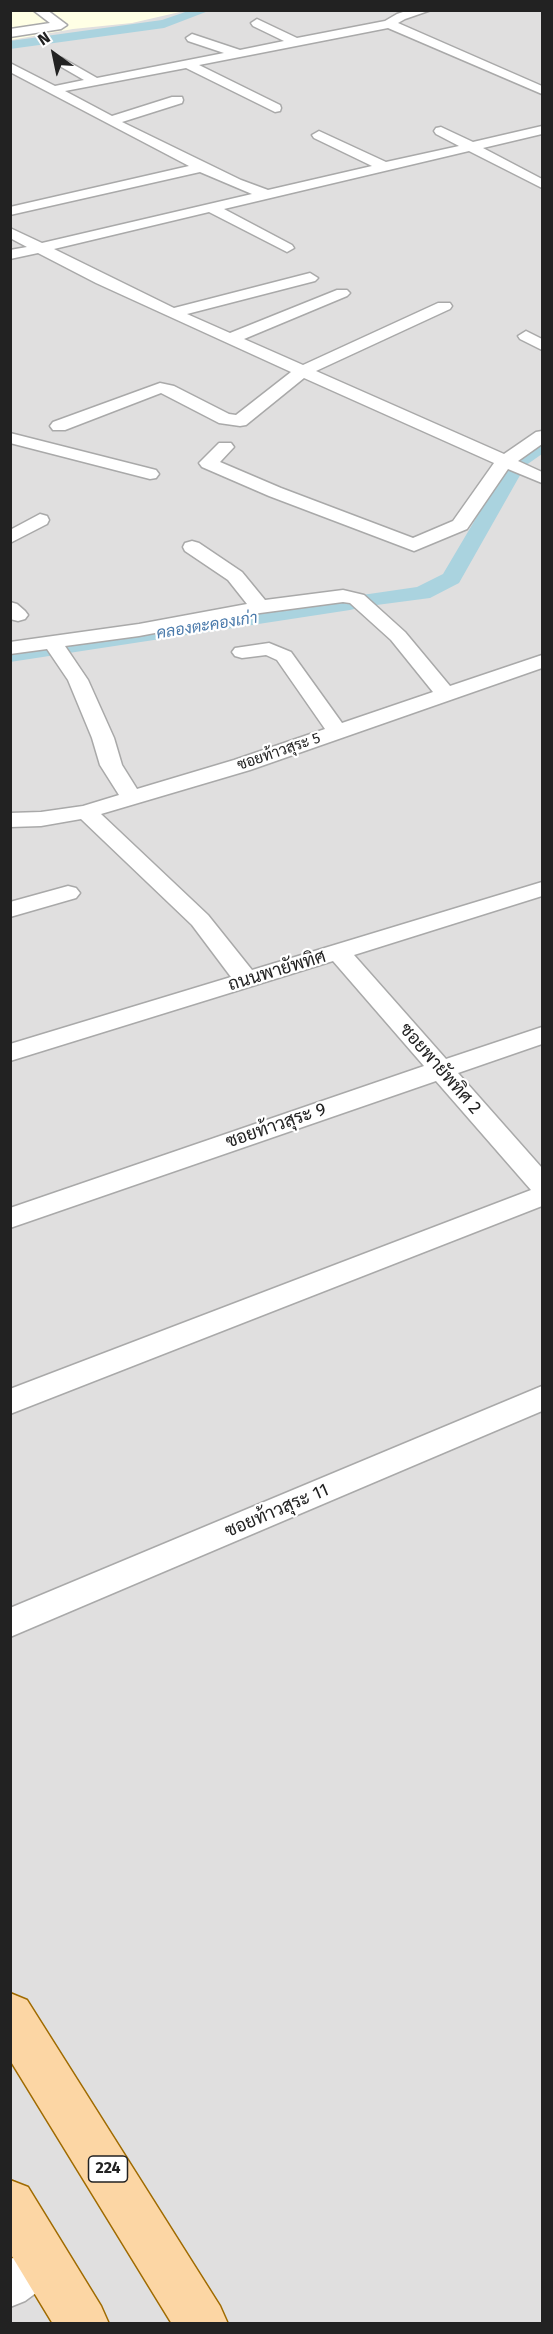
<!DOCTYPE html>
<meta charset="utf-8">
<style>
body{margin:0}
#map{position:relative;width:553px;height:2334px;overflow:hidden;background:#f2efe9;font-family:"Fira Sans",sans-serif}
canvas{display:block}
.frame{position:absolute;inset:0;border:12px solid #222;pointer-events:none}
.north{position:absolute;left:24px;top:24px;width:60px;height:60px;-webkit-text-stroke:4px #fff;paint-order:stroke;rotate:327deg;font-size:16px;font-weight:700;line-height:24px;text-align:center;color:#222}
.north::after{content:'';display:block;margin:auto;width:21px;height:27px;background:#222;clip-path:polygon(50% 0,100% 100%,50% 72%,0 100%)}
</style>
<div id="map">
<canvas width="553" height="2334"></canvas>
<div class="frame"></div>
<div class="north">N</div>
</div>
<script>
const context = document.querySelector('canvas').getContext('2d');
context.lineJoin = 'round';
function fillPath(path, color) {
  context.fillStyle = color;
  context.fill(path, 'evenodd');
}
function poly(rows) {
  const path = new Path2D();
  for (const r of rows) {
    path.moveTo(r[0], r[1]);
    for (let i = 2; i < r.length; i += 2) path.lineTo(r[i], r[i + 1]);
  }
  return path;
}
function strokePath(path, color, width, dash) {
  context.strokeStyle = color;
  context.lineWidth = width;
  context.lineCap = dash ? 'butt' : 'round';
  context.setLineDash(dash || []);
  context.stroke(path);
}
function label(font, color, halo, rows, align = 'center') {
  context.font = font + ' "Fira Sans",Sarabun,sans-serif';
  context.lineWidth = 4.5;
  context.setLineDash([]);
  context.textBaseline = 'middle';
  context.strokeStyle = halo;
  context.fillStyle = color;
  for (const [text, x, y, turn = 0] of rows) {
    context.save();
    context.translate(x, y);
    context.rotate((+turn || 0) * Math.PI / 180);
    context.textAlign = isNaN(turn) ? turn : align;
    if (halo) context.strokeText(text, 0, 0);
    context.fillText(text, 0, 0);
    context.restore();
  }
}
const residential = poly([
 [11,11,542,11,542,2323,11,2323]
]);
const education = poly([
 [11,11,184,11,132,23,73,29,11,40]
]);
const canal = poly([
 [191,10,211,10,164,28,10,49,10,41,162,20,191,10],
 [542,439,542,454,522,468,523,470,459,583,430,598,369,606,361,603,358,608,350,610,10,662,10,648,54,644,268,607,350,596,358,600,361,595,369,594,417,587,443,574,511,459,535,441,542,439]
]);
const minor = poly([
 [33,10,47,10,67,25,61,29,10,37,10,29,50,23,33,10],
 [409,10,431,10,405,19,398,23,542,86,542,94,388,28,199,65,280,105,281,108,280,111,275,112,186,68,65,91,112,116,172,97,182,97,183,100,182,103,122,122,241,180,268,190,372,166,314,138,312,135,319,131,386,162,459,146,436,134,434,131,436,128,441,127,473,142,542,126,542,134,483,148,542,179,542,188,469,151,224,209,292,245,294,248,287,252,209,212,54,249,174,308,310,273,318,278,315,281,187,314,230,333,337,290,347,290,350,293,347,296,244,339,303,365,438,303,450,303,452,306,450,309,316,371,504,454,536,432,542,431,542,444,518,461,542,472,542,483,508,469,467,529,414,551,269,496,202,467,199,463,219,443,231,443,234,447,220,462,281,488,413,538,453,521,494,463,304,378,246,425,240,426,219,423,161,393,65,430,53,430,50,426,53,422,160,383,174,386,229,414,236,415,291,372,96,283,38,253,10,259,10,250,27,247,10,238,10,228,42,243,252,194,200,172,10,215,10,207,189,166,10,72,10,63,55,86,84,80,58,65,56,62,58,59,62,58,97,78,224,53,188,41,186,38,192,34,240,50,284,41,253,26,251,23,257,19,297,38,385,21,397,14,409,10],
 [526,331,542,339,542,350,520,339,518,336,526,331],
 [10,433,156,470,159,474,156,478,150,479,10,443,10,433],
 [40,514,47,516,49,520,47,524,10,543,10,530,40,514],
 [192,541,199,543,242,572,265,600,343,590,364,595,405,632,450,686,542,655,542,668,250,770,101,814,208,915,252,970,542,882,542,896,354,955,446,1059,542,1027,542,1044,458,1073,542,1168,542,1206,10,1414,10,1389,531,1190,436,1081,10,1228,10,1208,424,1066,333,961,10,1061,10,1044,231,977,192,925,81,819,41,826,10,827,10,813,41,812,83,806,119,795,100,765,92,738,68,680,47,649,10,654,10,642,139,624,247,604,228,580,185,551,183,547,185,543,192,541],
 [343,602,350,603,391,640,433,692,342,723,291,652,269,643,235,648,232,652,235,656,242,658,266,655,277,660,325,729,234,760,137,789,122,765,114,738,88,680,65,646,139,636,260,613,343,602],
 [10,602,17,604,25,611,28,615,25,619,18,621,10,619,10,602],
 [68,886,76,888,80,893,76,898,10,917,10,902,68,886],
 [542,1386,542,1411,10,1637,10,1608,542,1386],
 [44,2240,59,2246,65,2261,59,2276,25,2301,10,2307,10,2260,29,2246,44,2240]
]);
const major = poly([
 [10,1993,27,2000,220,2306,228,2324,172,2324,10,2060,10,1993],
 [10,2180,28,2187,101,2306,109,2324,53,2324,10,2253,10,2180]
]);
const farStreetnames = [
 ["ซอยท้าวสุระ 5",279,752,-19]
];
const farWaternames = [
 ["คลองตะคองเก่า",207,626,-9]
];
const shields = [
 [108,2169,39]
];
const shieldNames = [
 ["224",108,2169]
];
const streetNames = [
 ["ถนนพายัพทิศ",277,971,-17],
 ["ซอยพายัพทิศ 2",440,1069,49],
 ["ซอยท้าวสุระ 9",276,1126,-19],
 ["ซอยท้าวสุระ 11",277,1511,-23]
];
fillPath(residential, '#e0dfdf');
fillPath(education, '#ffffe5');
fillPath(canal, '#aad3df');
strokePath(minor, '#a9a9a9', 3);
strokePath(major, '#a06b00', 3);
fillPath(minor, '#fff');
fillPath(major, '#fcd6a4');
label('15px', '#222', '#fff', farStreetnames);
label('italic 16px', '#4a7aab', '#fff', farWaternames);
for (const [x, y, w] of shields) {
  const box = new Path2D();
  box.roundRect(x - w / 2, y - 13, w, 26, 4.5);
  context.fillStyle = '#fff';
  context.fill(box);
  strokePath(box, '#222', 1.5);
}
label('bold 16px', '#222', null, shieldNames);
label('18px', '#222', '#fff', streetNames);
</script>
